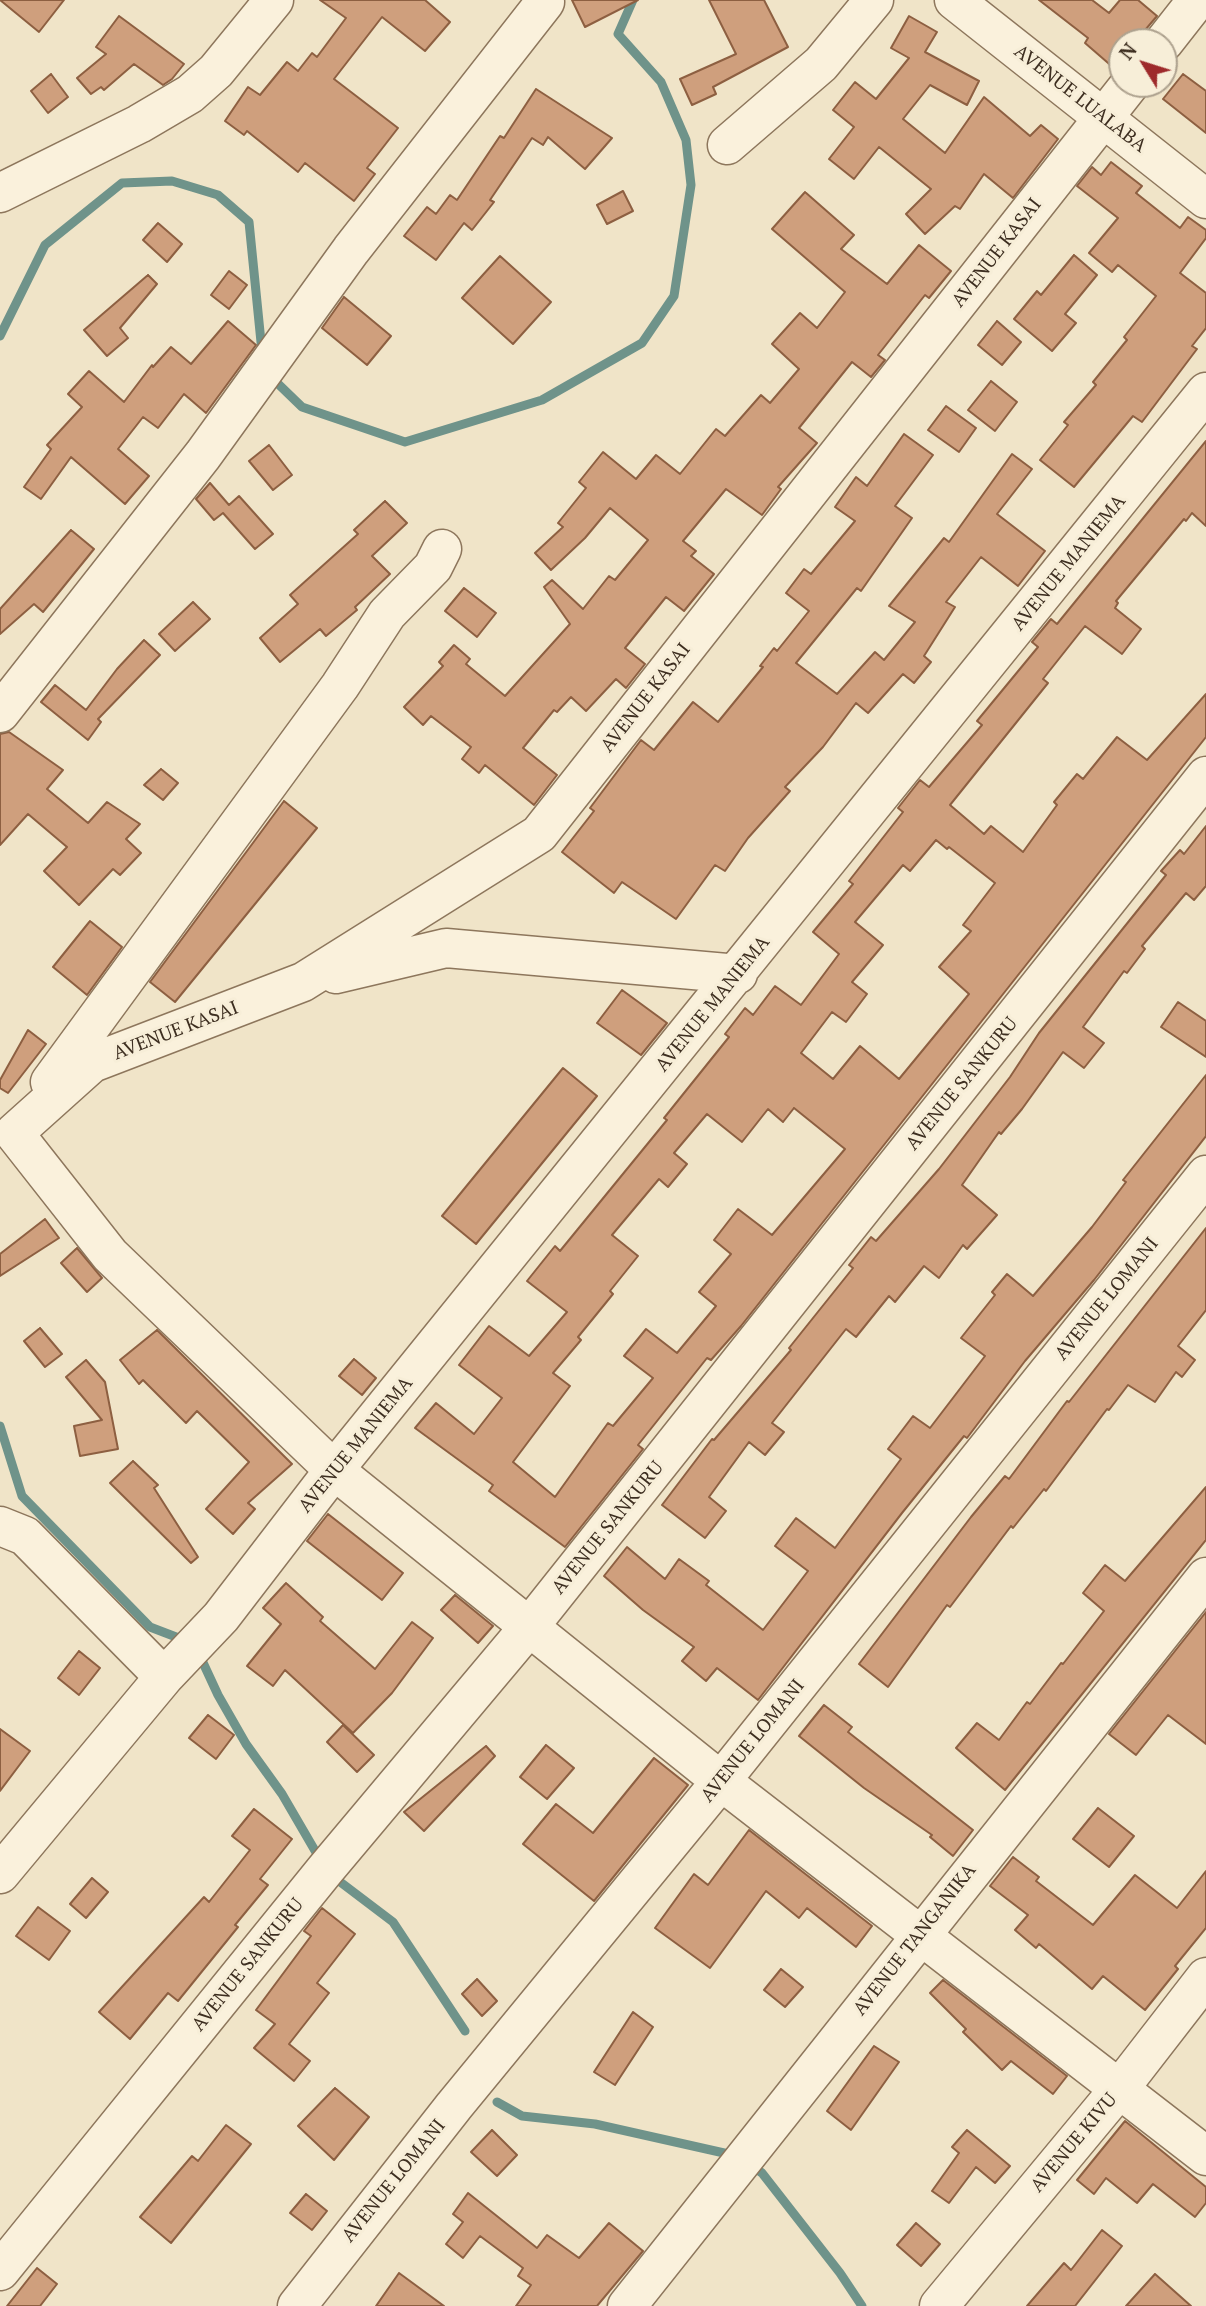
<!DOCTYPE html>
<style>
body{margin:0}
#map{position:relative;width:1206px;height:2306px;overflow:hidden;background:#f0e4c8;font-family:"PT Serif",serif}
canvas{display:block}
.north{position:absolute;left:1108px;top:28px;width:70px;height:70px;box-sizing:border-box;background:#f7eed8;border:2px solid #ada18e;border-radius:50%;rotate:308deg;font-size:19px;font-weight:700;line-height:28px;text-align:center;color:#3d2e20}
.north::after{content:'';display:block;margin:auto;width:24px;height:32px;background:#9e2a2b;clip-path:polygon(50% 0,100% 100%,50% 72%,0 100%)}
</style>
<div id="map">
<canvas width="1206" height="2306"></canvas>
<div class="north">N</div>
</div>
<script>
const context = document.querySelector('canvas').getContext('2d');
context.lineJoin = 'round';
function poly(rows) {
  const path = new Path2D();
  for (const r of rows) {
    path.moveTo(r[0], r[1]);
    for (let i = 2; i < r.length; i += 2) path.lineTo(r[i], r[i + 1]);
  }
  return path;
}
function strokePath(path, color, width, dash) {
  context.strokeStyle = color;
  context.lineWidth = width;
  context.lineCap = dash ? 'butt' : 'round';
  context.setLineDash(dash || []);
  context.stroke(path);
}
function fillPath(path, color) {
  context.fillStyle = color;
  context.fill(path, 'evenodd');
}
function label(font, color, halo, rows, align = 'center') {
  context.font = font + ' "PT Serif",serif';
  context.lineWidth = 6;
  context.setLineDash([]);
  context.textBaseline = 'middle';
  context.strokeStyle = halo;
  context.fillStyle = color;
  for (const [text, x, y, turn = 0] of rows) {
    context.save();
    context.translate(x, y);
    context.rotate((+turn || 0) * Math.PI / 180);
    context.textAlign = isNaN(turn) ? turn : align;
    if (halo) context.strokeText(text, 0, 0);
    context.fillText(text, 0, 0);
    context.restore();
  }
}
const stream = poly([
 [0,336,45,245,122,183,172,181,218,195,249,222,262,352],
 [271,377,302,407,405,442,542,400,642,343,674,296,691,185,686,140,661,82,618,34,633,0],
 [0,1426,22,1496,150,1627,184,1640],
 [199,1654,218,1695,246,1744,282,1794,321,1861],
 [331,1875,393,1922,465,2031],
 [497,2102,522,2116,595,2124,733,2155],
 [751,2165,762,2173,840,2273,862,2306]
]);
const building = poly([
 [0,0,64,0,39,32,0,0],
 [320,0,425,0,450,22,425,51,382,17,334,79,398,128,367,168,375,174,354,201,305,163,298,172,247,131,244,135,225,121,248,87,260,95,287,62,298,71,312,53,317,57,346,18,320,0],
 [572,0,638,0,585,27,572,0],
 [709,0,764,0,788,47,713,87,716,94,692,105,680,79,736,54,709,0],
 [1039,0,1092,0,1109,13,1120,0,1138,0,1157,16,1146,29,1143,42,1122,42,1122,64,1115,69,1085,43,1088,38,1039,0],
 [119,16,184,64,172,79,163,85,134,64,104,90,101,87,91,94,77,78,106,54,96,47,119,16],
 [909,16,937,32,925,52,979,81,967,105,930,85,903,119,945,153,984,97,1030,136,1041,125,1058,139,1013,198,984,174,960,209,955,206,925,234,906,214,931,189,879,147,854,179,829,159,854,127,833,110,855,82,876,99,909,58,891,48,909,16],
 [51,74,68,97,48,113,31,91,51,74],
 [1183,74,1206,91,1206,133,1163,99,1183,74],
 [536,89,612,138,585,169,548,137,543,145,532,138,490,200,494,202,472,230,464,223,436,260,404,236,427,207,436,214,450,195,457,200,500,136,504,138,536,89],
 [1111,162,1142,186,1136,193,1180,228,1188,217,1206,230,1206,238,1180,273,1206,293,1206,328,1192,346,1197,349,1142,422,1133,416,1074,487,1040,460,1068,425,1064,422,1096,385,1093,382,1127,340,1124,337,1156,296,1118,265,1112,272,1089,253,1118,218,1077,186,1092,167,1101,175,1111,162],
 [623,191,633,211,607,224,597,205,623,191],
 [805,192,854,235,841,249,887,284,919,245,951,271,929,298,925,295,878,355,885,360,871,377,852,362,799,428,817,443,778,487,781,489,762,515,726,489,683,541,696,551,691,556,714,574,684,611,666,597,625,648,645,664,626,688,616,679,586,711,571,697,557,712,554,710,523,748,557,775,534,805,485,765,479,773,462,759,471,747,431,716,423,725,404,707,443,666,439,662,454,645,470,659,466,664,505,696,570,624,544,587,552,580,583,609,609,576,615,580,648,540,610,508,585,538,551,570,535,553,563,527,558,523,586,488,579,482,603,452,636,479,656,455,680,474,716,429,725,436,761,395,770,403,799,369,772,344,800,313,817,328,845,292,772,229,805,192],
 [158,223,182,244,167,262,143,240,158,223],
 [1074,255,1097,275,1065,314,1076,323,1052,351,1014,319,1037,291,1041,295,1074,255],
 [500,256,551,302,513,344,462,298,500,256],
 [229,271,247,285,229,309,211,295,229,271],
 [148,275,157,284,120,328,128,338,107,356,84,330,148,275],
 [344,297,391,336,367,365,322,328,344,297],
 [228,321,256,345,206,413,184,394,158,428,143,417,118,449,149,476,125,504,71,457,41,499,24,487,51,449,47,445,82,407,68,394,89,371,124,402,152,365,153,367,171,347,191,364,228,321],
 [997,321,1021,342,1002,365,978,345,997,321],
 [991,381,1017,402,995,431,968,410,991,381],
 [946,406,976,428,959,452,928,430,946,406],
 [904,434,933,455,895,506,912,518,861,591,857,588,796,663,837,694,875,652,884,660,915,622,889,606,944,538,949,542,1012,454,1032,469,997,514,1045,551,1018,586,981,557,946,602,955,607,924,656,931,662,914,683,903,674,868,713,856,703,823,747,785,787,790,791,748,838,725,871,715,865,676,919,622,882,614,893,562,852,594,811,590,808,641,740,654,750,693,702,718,722,763,667,760,666,774,648,777,651,809,611,786,593,804,569,811,574,855,521,835,507,856,477,867,486,904,434],
 [1206,441,1206,526,1192,513,1186,521,1184,519,1116,601,1118,603,1115,608,1141,629,1122,654,1085,626,1043,679,1048,683,950,805,984,834,991,826,1023,852,1057,805,1054,802,1077,774,1083,779,1117,737,1147,760,1206,694,1206,737,741,1326,711,1360,707,1358,638,1445,643,1449,565,1547,489,1491,493,1485,415,1428,436,1403,474,1434,502,1398,459,1365,489,1326,529,1356,567,1312,527,1281,555,1246,560,1251,667,1120,664,1118,729,1037,725,1034,745,1008,753,1015,775,986,801,1005,839,954,813,932,853,884,849,881,903,812,898,808,920,780,929,787,982,725,977,721,1038,647,1032,642,1051,619,1057,624,1206,441],
 [936,840,947,849,949,847,995,883,963,925,971,931,939,967,969,994,899,1079,860,1046,833,1079,801,1053,832,1012,846,1022,867,994,852,982,883,945,855,922,903,865,910,871,936,840],
 [794,1108,845,1149,772,1235,738,1209,714,1240,731,1254,699,1292,716,1306,677,1353,646,1329,624,1356,653,1378,613,1426,608,1423,555,1497,513,1462,570,1386,553,1373,581,1340,578,1337,613,1294,610,1291,638,1256,612,1235,659,1179,668,1187,687,1164,674,1153,707,1114,742,1142,768,1109,783,1122,794,1108],
 [269,445,292,475,273,490,249,461,269,445],
 [210,483,229,505,239,496,273,534,255,549,223,513,214,520,196,499,210,483],
 [385,501,407,523,372,556,390,574,355,607,357,610,326,636,320,629,280,662,260,638,298,604,290,595,358,534,354,530,385,501],
 [71,530,94,549,43,612,34,604,0,634,0,609,71,530],
 [464,588,496,613,477,637,445,611,464,588],
 [193,602,210,619,175,651,159,634,193,602],
 [144,640,160,655,98,719,101,722,88,740,41,702,55,685,86,710,117,669,144,640],
 [9,732,63,770,47,789,88,823,107,802,140,824,126,839,141,853,120,875,113,869,79,905,44,871,67,847,28,814,0,845,0,734,9,732],
 [161,769,178,783,163,800,144,785,161,769],
 [284,801,317,828,175,1002,150,982,284,801],
 [1206,826,1206,886,1194,900,1186,893,1142,946,1145,949,1127,973,1124,971,1083,1027,1104,1043,1084,1068,1063,1052,1022,1109,1001,1134,999,1132,962,1185,997,1215,967,1249,963,1245,939,1278,924,1266,895,1302,889,1296,856,1337,846,1329,772,1423,784,1432,765,1455,749,1442,709,1497,726,1511,705,1538,662,1505,712,1439,714,1440,791,1350,789,1348,853,1268,849,1265,871,1237,876,1241,939,1169,1010,1077,1039,1033,1166,875,1161,871,1180,850,1184,854,1206,826],
 [90,921,122,947,87,995,53,967,90,921],
 [622,990,667,1023,641,1055,597,1023,622,990],
 [1178,1002,1206,1021,1206,1057,1161,1027,1178,1002],
 [28,1030,46,1044,8,1093,0,1088,0,1080,28,1030],
 [563,1068,597,1096,476,1244,442,1216,563,1068],
 [1206,1075,1206,1136,1094,1280,1025,1361,967,1438,964,1436,902,1513,758,1700,717,1668,706,1681,682,1661,694,1647,643,1610,604,1576,627,1547,665,1579,679,1559,709,1581,706,1585,763,1630,808,1571,775,1546,796,1518,835,1548,901,1459,888,1449,913,1416,930,1428,985,1356,961,1338,995,1295,992,1292,1007,1274,1033,1296,1092,1227,1126,1182,1123,1180,1206,1075],
 [45,1219,59,1238,0,1276,0,1254,45,1219],
 [1206,1228,1206,1310,1178,1346,1195,1360,1182,1377,1176,1372,1155,1402,1128,1385,1109,1410,1107,1409,1046,1491,1044,1489,1013,1528,1011,1526,950,1607,947,1605,888,1687,859,1664,971,1517,1005,1476,1009,1479,1067,1401,1069,1402,1206,1228],
 [77,1248,102,1278,87,1292,61,1263,77,1248],
 [40,1328,62,1354,45,1367,24,1341,40,1328],
 [157,1330,292,1464,248,1503,255,1509,233,1534,206,1509,249,1462,197,1411,186,1423,143,1380,139,1384,120,1360,157,1330],
 [354,1359,376,1378,362,1395,339,1376,354,1359],
 [86,1360,105,1382,118,1449,80,1456,74,1426,102,1420,66,1377,86,1360],
 [133,1461,158,1485,154,1488,198,1557,191,1563,110,1483,133,1461],
 [1206,1487,1206,1540,1005,1790,956,1748,977,1723,999,1740,1027,1702,1030,1704,1061,1663,1063,1664,1104,1611,1083,1593,1105,1565,1125,1581,1206,1487],
 [328,1514,403,1573,382,1600,307,1541,328,1514],
 [286,1583,323,1617,320,1621,375,1669,412,1622,433,1638,392,1693,353,1733,285,1670,273,1686,247,1666,281,1624,263,1608,286,1583],
 [455,1595,493,1626,478,1643,441,1610,455,1595],
 [1206,1612,1206,1744,1168,1715,1136,1755,1109,1734,1206,1612],
 [79,1651,100,1668,79,1695,58,1678,79,1651],
 [824,1705,852,1727,848,1732,973,1830,953,1856,930,1837,932,1835,864,1788,799,1736,824,1705],
 [208,1715,234,1735,216,1759,189,1738,208,1715],
 [343,1725,374,1755,357,1772,327,1742,343,1725],
 [0,1729,30,1751,0,1791,0,1729],
 [546,1745,574,1768,547,1799,520,1777,546,1745],
 [486,1746,495,1756,424,1831,404,1812,486,1746],
 [654,1758,688,1785,594,1901,523,1844,556,1804,593,1833,654,1758],
 [1098,1808,1134,1836,1109,1867,1073,1839,1098,1808],
 [254,1809,292,1839,260,1879,268,1885,235,1925,238,1927,178,2001,168,1993,130,2039,99,2012,204,1897,209,1902,250,1850,232,1836,254,1809],
 [749,1830,872,1926,856,1947,807,1908,799,1918,766,1891,710,1968,655,1928,694,1874,708,1885,749,1830],
 [1013,1857,1039,1877,1036,1881,1093,1925,1135,1875,1177,1908,1206,1871,1206,1928,1175,1966,1178,1969,1145,2010,1103,1976,1092,1989,1039,1944,1036,1948,1015,1930,1028,1915,990,1886,1013,1857],
 [92,1878,108,1892,86,1918,70,1904,92,1878],
 [38,1907,70,1931,49,1960,16,1936,38,1907],
 [322,1908,355,1934,317,1983,329,1993,289,2044,310,2061,294,2081,254,2048,275,2024,256,2010,311,1936,304,1931,322,1908],
 [781,1969,803,1987,785,2007,764,1990,781,1969],
 [477,1979,497,2001,482,2016,462,1994,477,1979],
 [943,1980,1067,2076,1053,2094,1011,2061,1002,2070,963,2032,966,2029,930,1993,943,1980],
 [633,2012,653,2027,615,2085,594,2072,633,2012],
 [874,2046,899,2062,851,2130,827,2111,874,2046],
 [335,2088,369,2117,334,2160,298,2126,335,2088],
 [1125,2121,1206,2187,1206,2203,1195,2217,1153,2184,1137,2203,1106,2178,1094,2194,1077,2180,1125,2121],
 [226,2125,251,2144,171,2243,140,2217,192,2156,198,2161,226,2125],
 [492,2130,517,2155,497,2176,471,2152,492,2130],
 [967,2130,1010,2166,995,2183,976,2167,949,2203,932,2191,959,2153,952,2147,967,2130],
 [468,2193,537,2248,547,2235,579,2258,609,2223,643,2251,597,2306,516,2306,531,2285,518,2276,523,2268,480,2236,463,2258,446,2244,463,2222,453,2214,468,2193],
 [306,2194,327,2211,312,2230,290,2213,306,2194],
 [916,2223,940,2244,921,2266,897,2245,916,2223],
 [1102,2230,1122,2246,1075,2306,1027,2306,1064,2263,1071,2270,1102,2230],
 [37,2268,57,2284,40,2306,7,2306,37,2268],
 [399,2273,444,2306,376,2306,399,2273],
 [1155,2274,1191,2306,1126,2306,1155,2274]
]);
const minor = poly([
 [954,0,1206,199],
 [1164,42,1197,0],
 [727,145,821,64,874,0],
 [0,193,139,124,190,94,216,71,274,0],
 [0,713,203,455,351,250,545,2],
 [336,974,446,948,738,974],
 [50,1082,340,686,387,614,433,567,442,549],
 [14,1133,110,1255,334,1470,721,1781,1206,2156],
 [14,1133,92,1063,303,982,539,834,1130,84],
 [0,1526,25,1536,164,1677],
 [0,1874,164,1677,221,1617,334,1470,1206,392],
 [0,2271,325,1870,529,1627,1206,776],
 [297,2306,454,2106,721,1781,1206,1175],
 [627,2306,1206,1577],
 [939,2306,1120,2088,1206,1977]
]);
const streetNames = [
 ["AVENUE LUALABA",1080,99,38],
 ["AVENUE KASAI",997,253,-52],
 ["AVENUE MANIEMA",1069,563,-51],
 ["AVENUE KASAI",646,698,-52],
 ["AVENUE MANIEMA",713,1004,-51],
 ["AVENUE KASAI",176,1031,-21],
 ["AVENUE SANKURU",962,1084,-51],
 ["AVENUE LOMANI",1107,1299,-51],
 ["AVENUE MANIEMA",356,1445,-51],
 ["AVENUE SANKURU",608,1528,-51],
 ["AVENUE LOMANI",753,1741,-51],
 ["AVENUE TANGANIKA",915,1940,-52],
 ["AVENUE SANKURU",248,1965,-51],
 ["AVENUE KIVU",1074,2143,-50],
 ["AVENUE LOMANI",394,2181,-51]
];
strokePath(stream, '#6f938a', 9);
fillPath(building, '#cf9f7d');
strokePath(building, '#8d5f41', 2);
strokePath(minor, '#8d765c', 41);
strokePath(minor, '#faf1dc', 38);
label('19px', '#3d2e20', '#f7eed8', streetNames);
</script>
